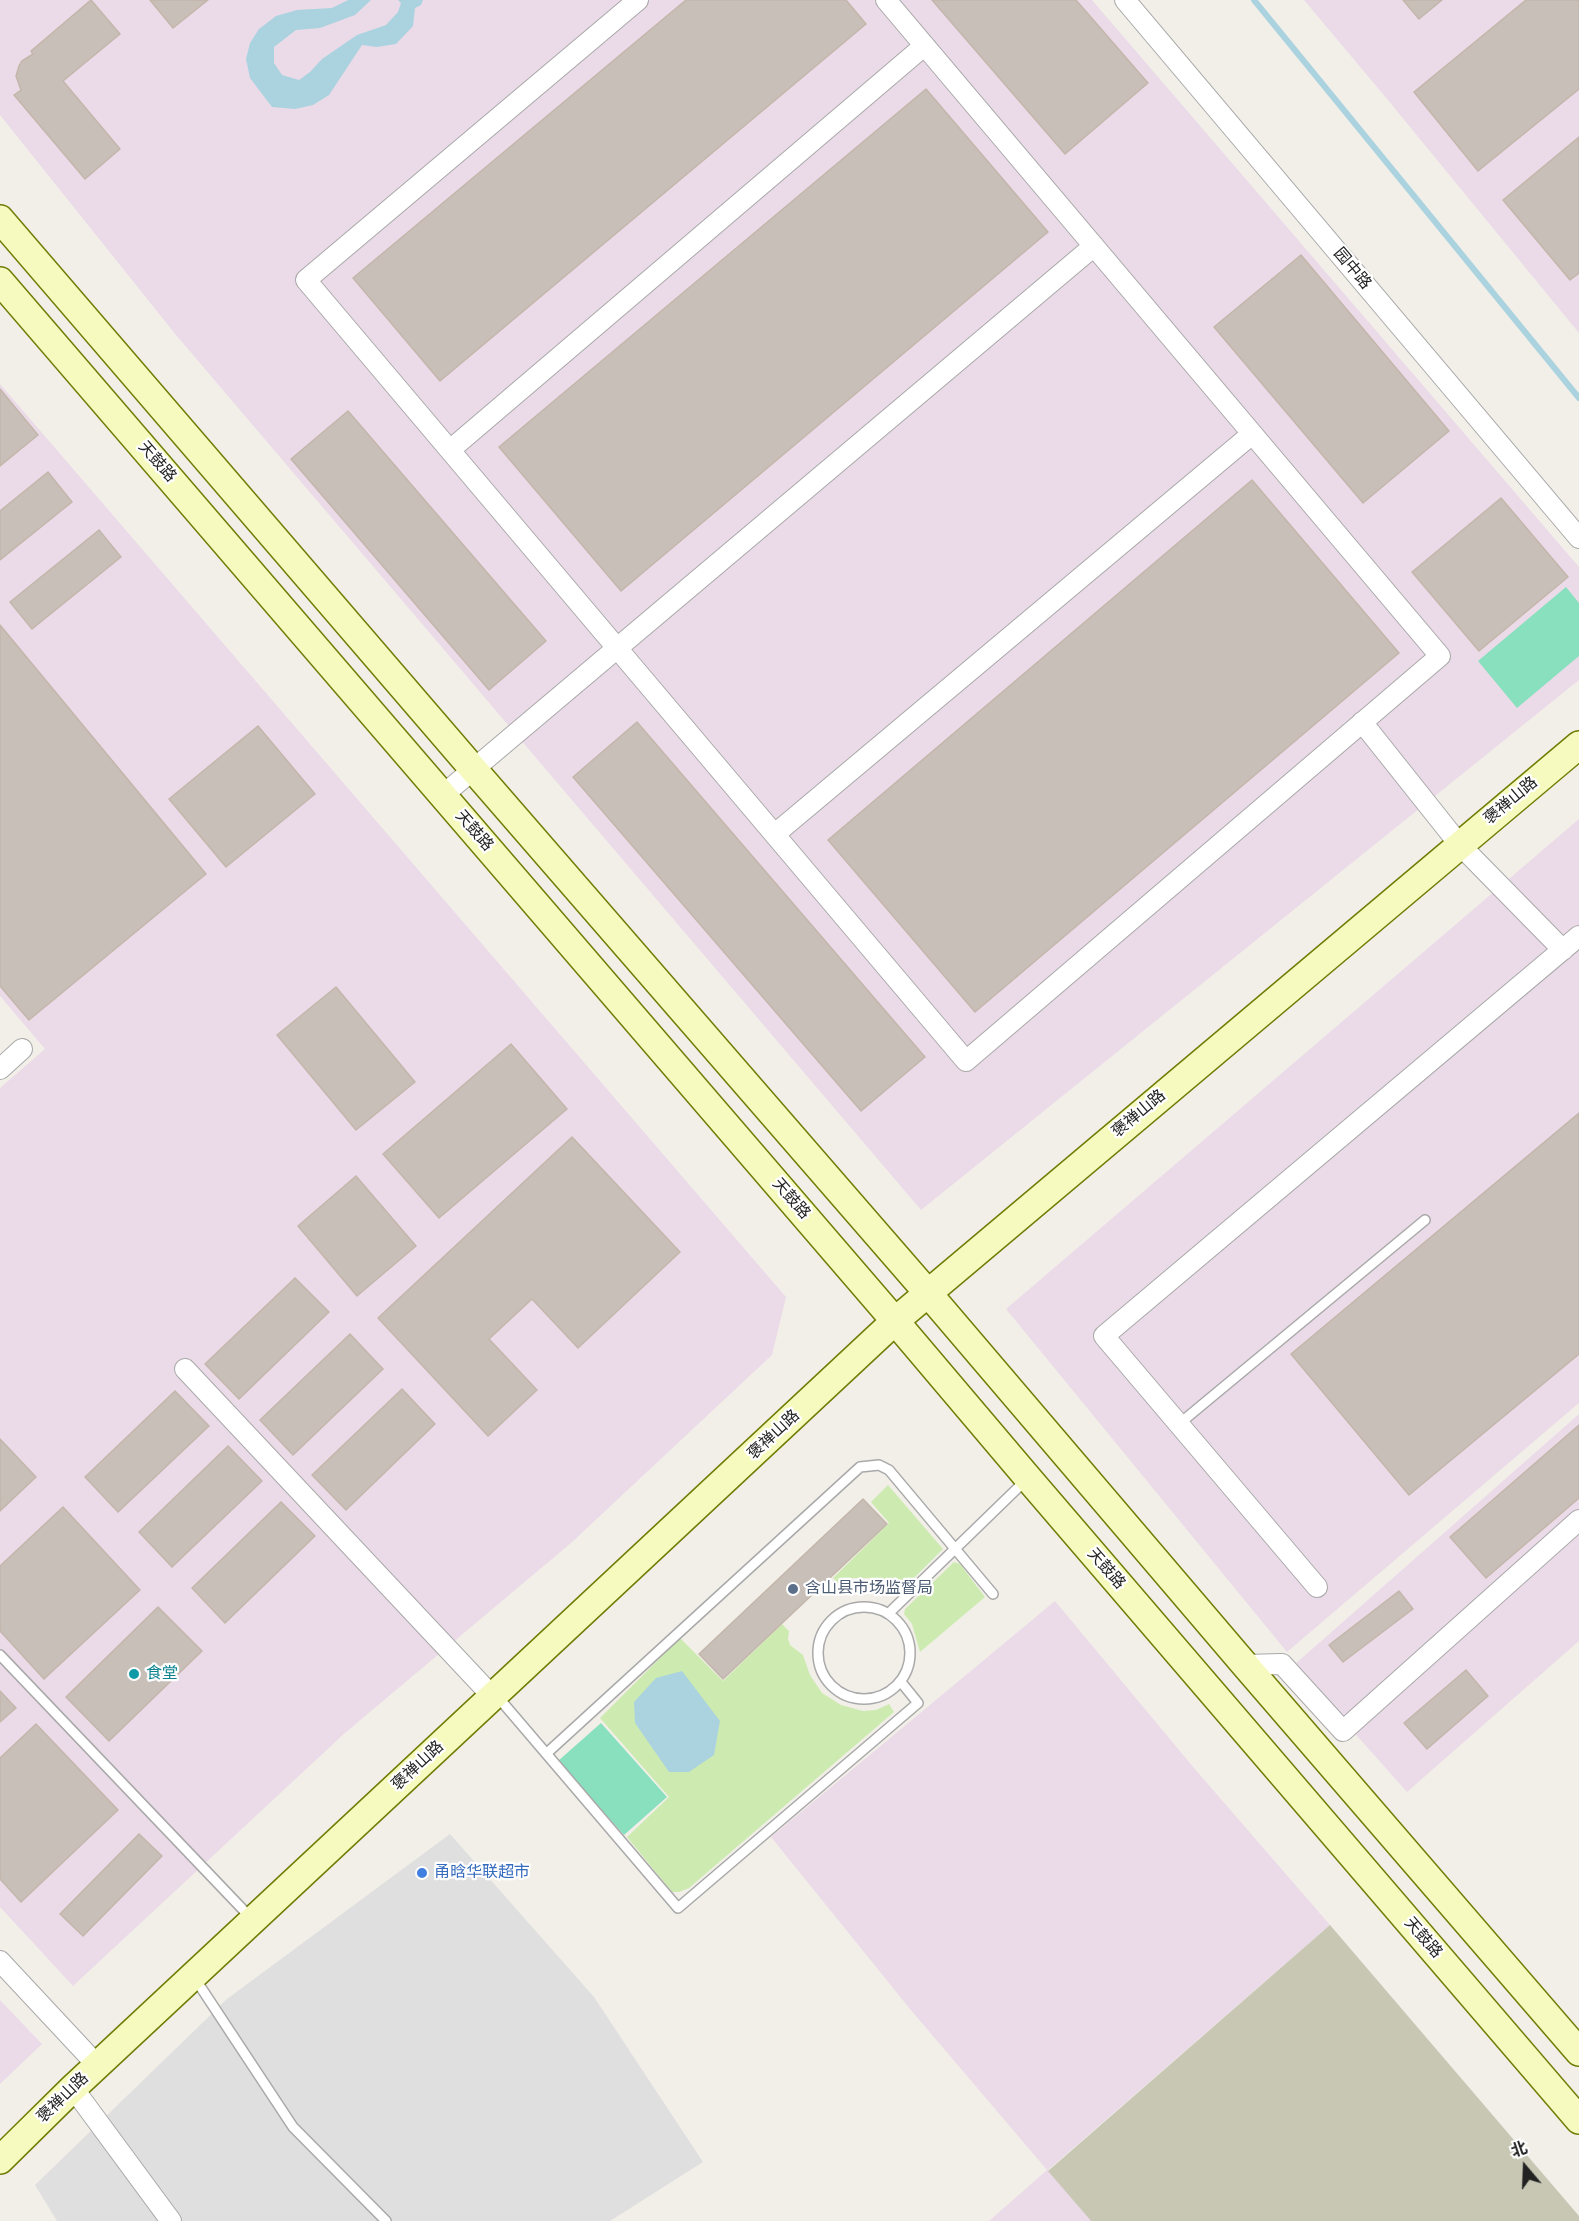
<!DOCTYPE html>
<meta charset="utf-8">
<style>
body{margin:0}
#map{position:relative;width:1579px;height:2221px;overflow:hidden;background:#f2efe9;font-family:Signika,"Noto Sans SC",sans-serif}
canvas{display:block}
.north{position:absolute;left:1495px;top:2137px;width:60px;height:60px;-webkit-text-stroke:4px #fff;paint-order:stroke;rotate:341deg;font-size:16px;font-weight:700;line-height:24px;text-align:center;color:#222}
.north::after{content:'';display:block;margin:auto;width:21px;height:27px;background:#222;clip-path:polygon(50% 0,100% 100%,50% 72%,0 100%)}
</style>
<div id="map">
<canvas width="1579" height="2221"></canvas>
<div class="north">北</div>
</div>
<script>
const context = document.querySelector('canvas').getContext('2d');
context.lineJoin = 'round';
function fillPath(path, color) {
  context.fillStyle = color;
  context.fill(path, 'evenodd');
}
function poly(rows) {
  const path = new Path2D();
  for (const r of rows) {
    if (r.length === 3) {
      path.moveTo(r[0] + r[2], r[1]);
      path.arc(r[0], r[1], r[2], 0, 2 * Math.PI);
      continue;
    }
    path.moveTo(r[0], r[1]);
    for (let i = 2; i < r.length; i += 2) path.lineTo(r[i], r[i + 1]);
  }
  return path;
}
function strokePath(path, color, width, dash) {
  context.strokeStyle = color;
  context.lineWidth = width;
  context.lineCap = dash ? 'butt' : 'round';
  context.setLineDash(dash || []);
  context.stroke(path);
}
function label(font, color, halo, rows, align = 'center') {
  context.font = font + ' Signika,"Noto Sans SC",sans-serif';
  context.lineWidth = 4.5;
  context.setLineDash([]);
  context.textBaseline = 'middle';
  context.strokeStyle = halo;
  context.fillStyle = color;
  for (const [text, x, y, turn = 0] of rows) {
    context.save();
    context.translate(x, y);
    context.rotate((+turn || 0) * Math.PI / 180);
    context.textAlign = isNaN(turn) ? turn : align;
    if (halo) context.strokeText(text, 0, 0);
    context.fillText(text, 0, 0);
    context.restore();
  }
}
const residential = poly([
 [450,1834,594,1997,703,2162,610,2221,57,2221,35,2185,227,1999]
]);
const industrial = poly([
 [0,0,1092,0,1579,567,1579,680,921,1210,176,335,0,115],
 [1304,0,1579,0,1579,333,1387,99],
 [0,384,786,1297,772,1355,571,1543,345,1733,73,1986,0,1907,0,1088,45,1049,0,996],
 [1579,819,1579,1403,1287,1652,1006,1309],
 [1579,1414,1579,1641,1407,1792,1294,1665],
 [1055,1601,1194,1768,1330,1925,1048,2170,1091,2221,989,2221,1047,2170,910,2009,771,1837],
 [0,2000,42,2044,0,2084]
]);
const construction = poly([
 [1330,1925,1579,2216,1579,2221,1091,2221,1048,2171]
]);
const grass = poly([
 [888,1485,943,1549,905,1587,899,1589,885,1582,870,1578,854,1578,838,1583,833,1578,889,1523,871,1502],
 [954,1562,960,1564,985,1597,920,1652,912,1624,904,1614,905,1609],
 [782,1624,789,1631,788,1639,790,1645,803,1655,810,1675,822,1693,841,1705,863,1711,876,1710,889,1704,894,1712,689,1888,679,1892,672,1892,627,1837,669,1797,600,1718,680,1638,723,1681]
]);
const pitch = poly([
 [1566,587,1579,603,1579,656,1517,708,1478,661],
 [601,1723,667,1797,624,1835,558,1761]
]);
const water = poly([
 [348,0,371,0,355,15,320,28,296,30,274,47,274,63,282,75,299,80,310,72,322,59,357,35,386,25,398,12,401,3,398,0,423,0,421,5,415,8,413,26,396,44,377,47,362,45,329,95,313,105,295,109,272,107,250,78,246,59,250,43,259,29,276,16,297,10,332,8],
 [682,1671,720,1721,714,1755,689,1772,669,1772,635,1723,634,1702,656,1678]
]);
const stream = poly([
 [1254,0,1579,398]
]);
const building = poly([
 [91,0,120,34,63,81,120,149,85,179,14,95,21,90,16,76,19,66,22,61,33,54,31,51,91,0],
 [150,0,208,0,173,28,150,0],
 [686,0,846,0,866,24,440,381,353,278,686,0],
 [932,0,1076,0,1148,83,1065,154,932,0],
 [1403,0,1442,0,1419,19,1403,0],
 [1526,0,1579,0,1579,89,1478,171,1414,92,1526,0],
 [926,89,1048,232,621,591,499,447,926,89],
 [1579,137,1579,273,1570,280,1503,200,1579,137],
 [1301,255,1449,431,1363,503,1214,327,1301,255],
 [0,389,38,435,0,466,0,389],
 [348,411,546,641,489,690,291,459,348,411],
 [48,472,72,502,0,560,0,511,48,472],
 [1252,480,1399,653,975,1012,828,840,1252,480],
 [1501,498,1568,577,1479,651,1412,572,1501,498],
 [99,530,121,557,32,629,10,602,99,530],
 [0,625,206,874,29,1020,0,986,0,625],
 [637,722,925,1057,861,1111,573,777,637,722],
 [258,726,315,794,226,867,169,799,258,726],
 [336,987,415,1082,356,1130,277,1035,336,987],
 [511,1044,567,1109,439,1218,383,1154,511,1044],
 [1579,1113,1579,1354,1409,1495,1291,1354,1579,1113],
 [572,1137,680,1252,578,1348,532,1299,489,1339,537,1390,488,1436,378,1318,572,1137],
 [356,1176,416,1246,357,1296,298,1226,356,1176],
 [295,1278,329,1312,239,1399,205,1364,295,1278],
 [350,1334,383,1369,293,1455,260,1420,350,1334],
 [402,1389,435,1424,346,1510,312,1475,402,1389],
 [175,1391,209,1426,118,1512,85,1477,175,1391],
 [1579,1425,1579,1498,1486,1578,1450,1537,1579,1425],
 [0,1439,36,1477,0,1511,0,1439],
 [228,1446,262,1481,172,1567,139,1532,228,1446],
 [863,1499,887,1524,723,1679,699,1654,863,1499],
 [281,1502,315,1536,225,1623,192,1588,281,1502],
 [63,1507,140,1590,44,1679,0,1631,0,1566,63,1507],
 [1399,1591,1413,1609,1343,1662,1329,1645,1399,1591],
 [158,1607,202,1651,109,1741,66,1697,158,1607],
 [1466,1670,1488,1696,1427,1749,1404,1723,1466,1670],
 [0,1691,16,1708,0,1722,0,1691],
 [36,1724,118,1810,21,1902,0,1879,0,1758,36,1724],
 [139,1834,162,1856,83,1936,60,1914,139,1834]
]);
const service = poly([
 [1179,1424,1425,1220],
 [864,1653,46],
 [889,1613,1027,1479],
 [0,1655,251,1918],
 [497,1696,678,1908,918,1703,901,1682],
 [547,1753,860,1467,879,1465,889,1470,993,1594],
 [194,1977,293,2127,386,2221]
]);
const minor = poly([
 [638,0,306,280,966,1061,1440,656,886,0],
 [1125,0,1579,538],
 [450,450,924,46],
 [1362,722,1459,844,1563,950],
 [443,795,1094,246],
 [775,834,1252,434],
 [0,1069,22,1049],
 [185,1369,493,1697],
 [1317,1587,1104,1336,1579,936],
 [1245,1665,1282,1664,1343,1731,1579,1520],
 [0,1961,97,2065],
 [73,2088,171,2221]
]);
const secondary = poly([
 [0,219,474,770,927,1292,1245,1665,1579,2052],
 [0,281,895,1321,1028,1478,1579,2120],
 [0,2160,73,2088,895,1321,1579,745]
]);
const markers = [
 [793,1589,6,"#5c6f8a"],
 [134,1674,6,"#0f9aa8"],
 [422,1873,6,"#3f7fe0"]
];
const streetNames = [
 ["园中路",1352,269,50],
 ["天鼓路",157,462,49],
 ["褒禅山路",1511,801,-40],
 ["天鼓路",474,831,49],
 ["褒禅山路",1139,1114,-40],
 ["天鼓路",791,1199,49],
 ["褒禅山路",774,1435,-43],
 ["天鼓路",1106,1569,49],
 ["褒禅山路",418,1766,-43],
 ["天鼓路",1423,1938,49],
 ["褒禅山路",63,2098,-44]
];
const serviceNames = [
 ["含山县市场监督局",805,1589]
];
const cultureNames = [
 ["食堂",146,1674]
];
const shopNames = [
 ["甬晗华联超市",434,1873]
];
fillPath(residential, '#e0dfdf');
fillPath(industrial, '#ebdbe8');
fillPath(construction, '#c7c7b4');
fillPath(grass, '#cdebb0');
fillPath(pitch, '#88e0be');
fillPath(water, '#aad3df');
strokePath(stream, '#aad3df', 6);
fillPath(building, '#c7bfb8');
strokePath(building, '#c4b6ab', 1.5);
strokePath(service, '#a9a9a9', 12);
strokePath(minor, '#a9a9a9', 22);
strokePath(secondary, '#707d05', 30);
strokePath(service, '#fff', 9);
strokePath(minor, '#fff', 20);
strokePath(secondary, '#f7fabf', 27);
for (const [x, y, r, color] of markers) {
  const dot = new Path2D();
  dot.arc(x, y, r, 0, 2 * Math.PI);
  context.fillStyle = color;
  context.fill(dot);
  strokePath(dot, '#fff', 2);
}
label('16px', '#222', '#fff', streetNames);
label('16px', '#4e5e75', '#fff', serviceNames, 'left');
label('16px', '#0d838f', '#fff', cultureNames, 'left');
label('16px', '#366cbe', '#fff', shopNames, 'left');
</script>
